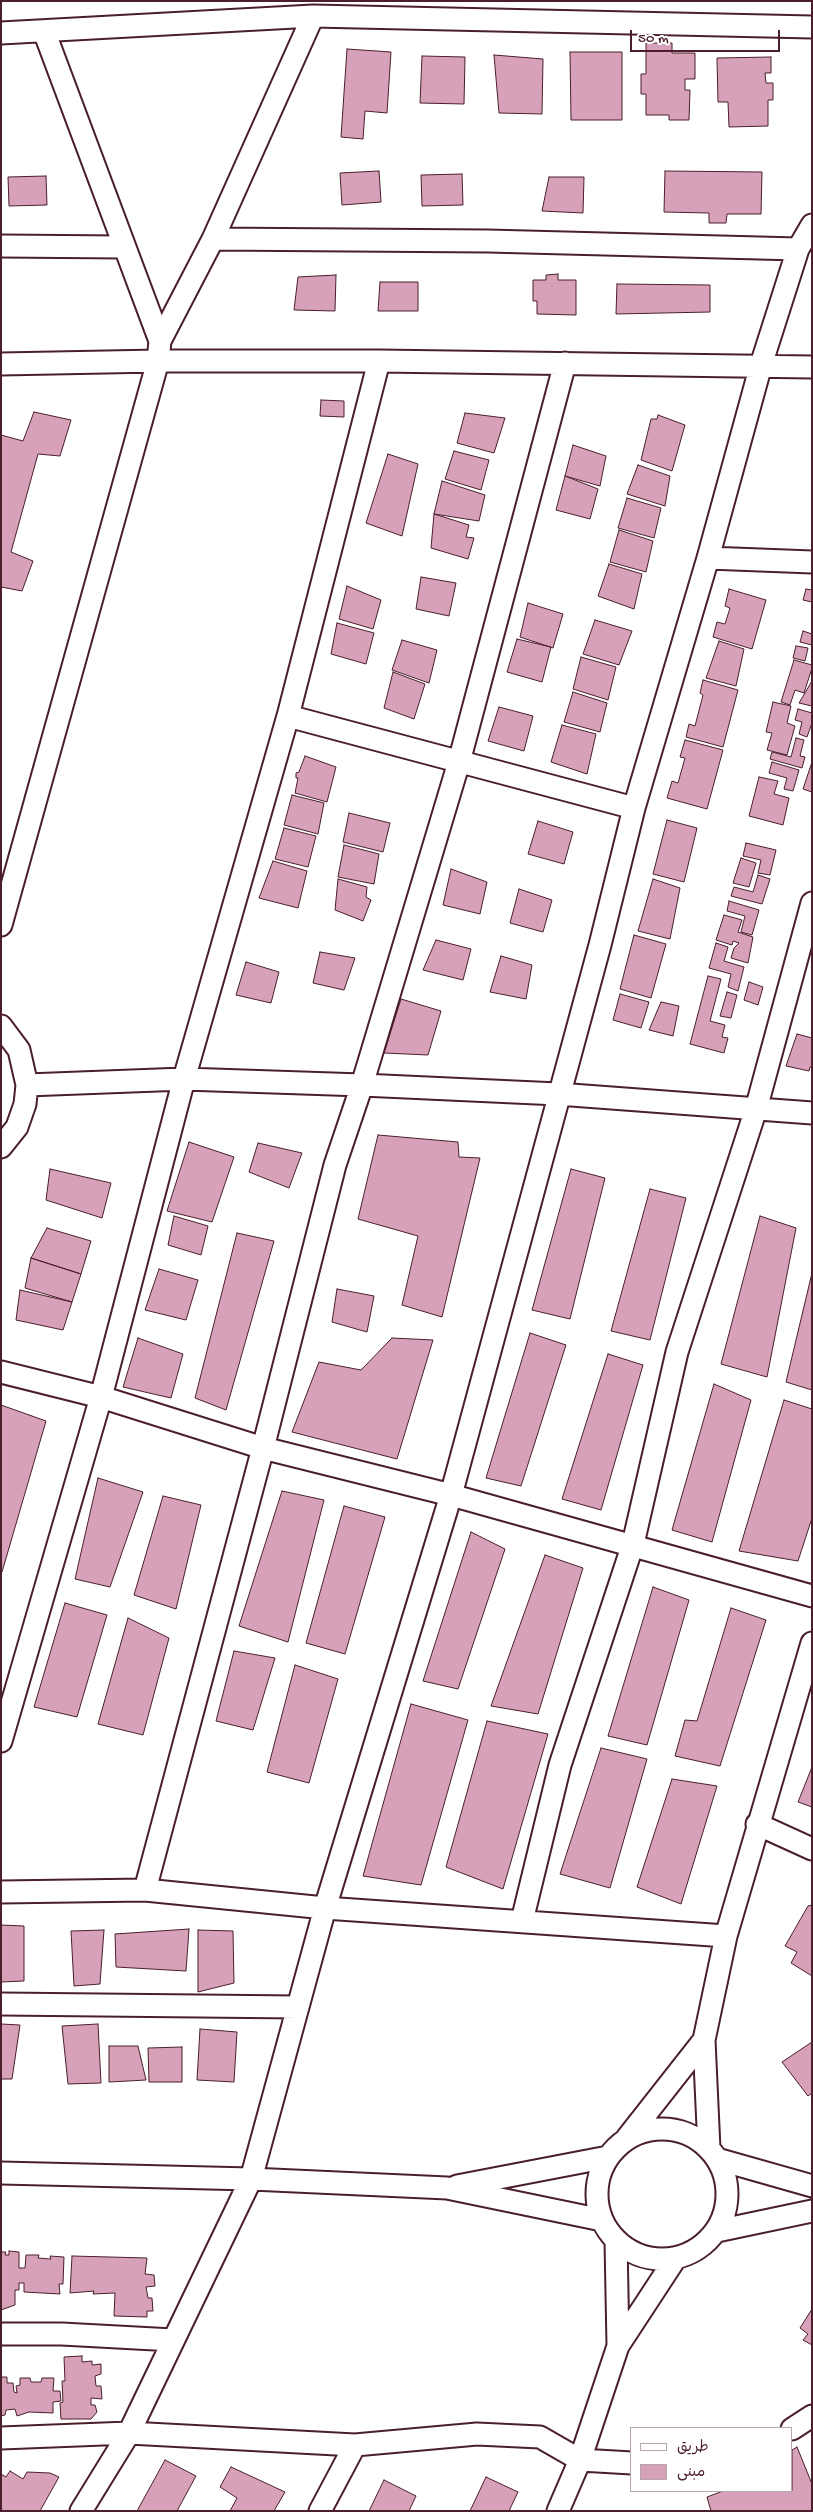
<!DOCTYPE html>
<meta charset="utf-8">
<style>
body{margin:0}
#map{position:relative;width:813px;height:2512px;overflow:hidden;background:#fff;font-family:"Gochi Hand","Playpen Sans Arabic",sans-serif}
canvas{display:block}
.frame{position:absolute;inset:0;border:2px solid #4a1f2b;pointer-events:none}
.legend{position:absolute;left:630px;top:2427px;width:162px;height:65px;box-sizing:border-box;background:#fff;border:1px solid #b7a5aa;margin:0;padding:6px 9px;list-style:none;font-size:15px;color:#4a1f2b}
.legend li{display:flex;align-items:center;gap:10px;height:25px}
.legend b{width:25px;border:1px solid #b7a5aa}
.scale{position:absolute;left:630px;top:30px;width:150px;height:22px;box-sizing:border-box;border:2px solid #4a1f2b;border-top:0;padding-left:6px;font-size:15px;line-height:18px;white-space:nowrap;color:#4a1f2b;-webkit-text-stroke:4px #fff;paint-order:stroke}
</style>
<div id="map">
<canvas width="813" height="2512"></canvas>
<div class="frame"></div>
<ul class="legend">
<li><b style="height:6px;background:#fff"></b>طريق</li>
<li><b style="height:14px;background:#d7a2b9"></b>مبنى</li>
</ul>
<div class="scale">50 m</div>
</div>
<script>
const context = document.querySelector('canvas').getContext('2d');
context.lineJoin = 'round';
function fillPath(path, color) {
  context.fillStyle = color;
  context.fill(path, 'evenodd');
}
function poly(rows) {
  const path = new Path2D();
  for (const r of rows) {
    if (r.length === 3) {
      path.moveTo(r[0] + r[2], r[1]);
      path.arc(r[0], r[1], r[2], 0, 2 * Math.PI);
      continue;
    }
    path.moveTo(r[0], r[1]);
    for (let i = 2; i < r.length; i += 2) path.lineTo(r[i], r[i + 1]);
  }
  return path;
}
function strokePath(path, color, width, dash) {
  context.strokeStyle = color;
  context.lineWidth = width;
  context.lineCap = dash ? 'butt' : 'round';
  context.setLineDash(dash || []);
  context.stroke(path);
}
const building = poly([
 [646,43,672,43,672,53,695,53,695,79,685,79,685,90,690,90,689,120,669,120,669,115,646,115,646,94,641,94,641,74,646,74,646,43],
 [347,49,391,52,387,113,365,111,363,139,341,137,347,49],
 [570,52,622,52,622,120,571,120,570,52],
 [494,55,543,59,542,114,499,113,494,55],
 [422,56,465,57,464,104,420,103,422,56],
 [771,57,771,73,765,73,766,83,773,83,773,100,768,100,768,126,729,127,728,102,718,102,717,58,771,57],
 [379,171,381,202,342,205,340,173,379,171],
 [665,171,762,172,761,214,727,214,726,223,709,223,709,213,664,212,665,171],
 [462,174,463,205,422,206,421,175,462,174],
 [46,176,47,205,9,206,8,177,46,176],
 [549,177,584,177,583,213,542,211,549,177],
 [558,274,558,280,576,280,576,315,537,314,537,301,533,301,533,280,546,280,546,275,558,274],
 [336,275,335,311,294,310,298,277,336,275],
 [380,282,418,282,418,311,378,311,380,282],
 [617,284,710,285,710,312,616,314,617,284],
 [321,400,344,401,344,417,320,416,321,400],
 [34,412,71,420,60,456,38,454,11,552,33,561,22,591,1,587,1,435,23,441,34,412],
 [465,413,505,418,494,453,457,443,465,413],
 [658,415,685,425,672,471,641,460,651,419,657,419,658,415],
 [573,445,606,456,600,486,565,476,573,445],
 [454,451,489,460,481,490,445,479,454,451],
 [388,454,418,464,402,536,366,523,388,454],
 [638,465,670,476,665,506,627,494,638,465],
 [565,476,598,489,590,519,556,510,565,476],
 [442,481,485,495,479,521,434,514,442,481],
 [627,498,661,508,654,538,618,528,627,498],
 [434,514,469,525,466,537,474,538,468,559,431,548,434,514],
 [619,530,653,541,646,572,610,562,619,530],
 [609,564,642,574,634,609,598,596,609,564],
 [421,577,456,583,449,616,416,609,421,577],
 [347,586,381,600,373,629,339,619,347,586],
 [729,589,766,600,752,649,713,637,717,622,725,624,730,608,725,606,729,589],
 [806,589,812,590,812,602,803,600,806,589],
 [528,603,563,614,553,648,520,637,528,603],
 [595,620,632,631,619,665,583,654,595,620],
 [337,623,374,633,366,664,331,654,337,623],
 [803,631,812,634,812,645,800,642,803,631],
 [517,639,551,647,542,682,507,672,517,639],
 [402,640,437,650,429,683,392,670,402,640],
 [719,641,744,649,736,686,706,678,719,641],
 [796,646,808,648,805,661,793,658,796,646],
 [581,657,616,667,608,700,573,689,581,657],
 [794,660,812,665,812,668,804,693,795,690,790,705,781,702,794,660],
 [393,672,425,684,414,719,384,708,393,672],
 [703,680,738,690,723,747,686,737,689,724,695,726,703,695,700,693,703,680],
 [812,681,812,706,799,703,812,681],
 [573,692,607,703,600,732,564,722,573,692],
 [773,702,791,706,787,723,795,726,787,755,767,750,772,733,766,732,773,702],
 [499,707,533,716,524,751,488,741,499,707],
 [798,709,812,713,812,723,807,737,799,734,802,722,795,720,798,709],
 [562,725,596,734,587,774,551,762,562,725],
 [796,738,804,740,800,756,805,757,802,768,770,759,772,752,791,757,796,738],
 [685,740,723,750,707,809,667,798,672,781,678,783,685,758,680,757,685,740],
 [305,756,336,767,327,802,295,793,298,778,296,778,296,773,299,772,305,756],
 [772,762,799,770,793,791,784,789,787,778,769,773,772,762],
 [812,762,812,792,803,789,812,762],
 [759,777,778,781,774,794,789,798,783,825,749,816,759,777],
 [292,795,324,803,318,834,284,825,292,795],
 [349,813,390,823,383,852,343,842,349,813],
 [667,820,697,828,684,882,653,874,667,820],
 [538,821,573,832,564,864,528,854,538,821],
 [284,828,316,836,308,867,275,859,284,828],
 [746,843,776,850,770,875,758,873,761,860,743,856,746,843],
 [344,845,379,854,374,884,338,877,344,845],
 [741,858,756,863,749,887,733,883,741,858],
 [273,861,307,871,298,908,259,898,273,861],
 [451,869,487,882,480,914,443,905,451,869],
 [758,875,770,879,762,904,731,896,734,887,753,892,758,875],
 [338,879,367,887,366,897,371,900,363,921,335,910,338,879],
 [653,879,680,888,670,939,638,931,653,879],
 [519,889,552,900,543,932,510,923,519,889],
 [729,901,759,910,752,935,741,932,745,916,727,911,729,901],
 [724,915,742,920,738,932,753,937,748,963,731,958,734,948,739,943,733,941,732,945,716,940,724,915],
 [634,935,666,944,651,998,620,989,634,935],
 [436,940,471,949,463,980,423,970,436,940],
 [716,943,728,947,724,961,744,967,738,991,728,987,731,974,709,968,716,943],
 [320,952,355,958,344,990,313,983,320,952],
 [501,956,532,965,526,999,490,992,501,956],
 [246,962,279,972,271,1003,236,995,246,962],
 [708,976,721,979,710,1021,725,1025,722,1037,728,1038,724,1053,690,1044,708,976],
 [749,982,763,987,758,1005,744,1000,749,982],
 [727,992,737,995,731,1018,720,1016,727,992],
 [620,994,649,1002,641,1028,613,1020,620,994],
 [401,999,441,1011,428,1055,384,1053,401,999],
 [661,1002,679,1006,673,1036,649,1030,661,1002],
 [797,1034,812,1038,812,1067,810,1067,809,1071,786,1066,797,1034],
 [378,1135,458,1142,459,1157,480,1158,442,1317,402,1305,418,1236,358,1219,378,1135],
 [189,1142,234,1157,212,1222,167,1211,189,1142],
 [258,1143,302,1153,289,1188,249,1172,258,1143],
 [50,1169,111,1183,102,1218,46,1200,50,1169],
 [571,1169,605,1178,570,1319,532,1310,571,1169],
 [650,1189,686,1198,650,1340,611,1331,650,1189],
 [174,1216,208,1226,201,1255,168,1245,174,1216],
 [760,1216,796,1228,767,1377,721,1364,760,1216],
 [47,1228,91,1241,81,1274,31,1258,47,1228],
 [237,1233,274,1241,226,1410,195,1398,237,1233],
 [31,1258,81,1274,72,1302,25,1288,31,1258],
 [159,1269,198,1280,186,1320,145,1310,159,1269],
 [812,1273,812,1390,786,1382,812,1273],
 [337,1289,374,1296,367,1332,332,1322,337,1289],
 [20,1290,72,1302,63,1330,16,1320,20,1290],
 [530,1333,566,1345,521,1486,486,1478,530,1333],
 [138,1338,183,1354,171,1398,123,1387,138,1338],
 [392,1338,433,1340,397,1459,292,1432,319,1362,361,1370,392,1338],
 [608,1354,643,1365,601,1510,562,1499,608,1354],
 [714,1384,751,1400,712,1542,672,1530,714,1384],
 [784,1400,812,1409,812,1518,798,1561,739,1551,784,1400],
 [1,1405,46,1421,2,1572,1,1572,1,1405],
 [98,1478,143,1492,110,1587,75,1579,98,1478],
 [282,1491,324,1500,288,1642,239,1626,282,1491],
 [163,1496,201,1505,176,1609,134,1595,163,1496],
 [344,1506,385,1517,345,1654,306,1643,344,1506],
 [471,1532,505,1549,458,1689,423,1681,471,1532],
 [545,1555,583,1568,538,1714,491,1706,545,1555],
 [653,1587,689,1600,647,1745,608,1736,653,1587],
 [65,1603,107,1615,77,1717,34,1707,65,1603],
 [731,1608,766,1620,720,1766,675,1756,685,1720,697,1721,731,1608],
 [128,1618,169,1638,143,1735,98,1724,128,1618],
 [234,1651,275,1658,253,1730,216,1721,234,1651],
 [295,1665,338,1679,309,1783,267,1772,295,1665],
 [411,1704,468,1720,421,1885,363,1876,411,1704],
 [487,1721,548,1734,503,1889,446,1867,487,1721],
 [601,1748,647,1759,610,1888,560,1874,601,1748],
 [812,1767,812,1807,798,1802,812,1767],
 [672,1779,717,1786,681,1904,637,1887,672,1779],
 [812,1905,812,1976,791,1963,797,1952,785,1946,808,1906,812,1905],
 [1,1925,24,1926,24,1981,1,1982,1,1925],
 [189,1929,186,1971,116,1967,115,1934,189,1929],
 [104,1930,100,1984,74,1986,71,1931,104,1930],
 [198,1930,233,1931,234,1983,198,1992,198,1930],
 [1,2024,20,2025,12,2079,1,2079,1,2024],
 [98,2024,101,2083,68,2084,62,2026,98,2024],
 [200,2029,237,2032,234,2082,197,2080,200,2029],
 [812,2042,812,2093,808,2096,782,2062,812,2042],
 [109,2046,138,2046,146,2080,109,2082,109,2046],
 [182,2047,182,2082,149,2082,148,2048,182,2047],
 [9,2251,19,2252,19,2268,25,2268,26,2255,39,2255,38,2258,51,2259,50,2256,64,2257,63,2284,59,2284,60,2294,24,2292,24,2283,19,2283,19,2290,15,2290,15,2305,1,2310,1,2252,6,2252,5,2255,9,2255,9,2251],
 [72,2256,147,2258,145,2274,154,2275,155,2286,146,2287,148,2298,152,2298,153,2311,147,2311,147,2317,114,2316,115,2293,93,2294,94,2291,70,2293,72,2256],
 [812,2309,812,2345,803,2340,808,2334,800,2328,812,2309],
 [82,2356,82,2362,92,2361,92,2365,101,2364,101,2374,95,2376,96,2386,101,2386,102,2399,91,2398,91,2405,95,2405,97,2412,91,2419,61,2419,60,2403,63,2402,62,2381,65,2381,64,2357,82,2356],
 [1,2377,7,2377,7,2383,13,2383,14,2392,17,2393,16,2386,20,2385,20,2378,30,2378,31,2382,41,2382,42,2378,54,2378,53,2391,60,2391,61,2401,53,2402,53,2413,29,2412,17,2416,15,2409,6,2410,5,2415,1,2416,1,2377],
 [797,2447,812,2484,812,2511,711,2511,707,2497,723,2491,792,2491,792,2450,797,2447],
 [165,2460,196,2476,177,2511,137,2511,165,2460],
 [231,2467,285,2492,274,2511,230,2511,237,2498,220,2487,231,2467],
 [10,2471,23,2479,27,2472,50,2473,59,2477,40,2511,1,2511,1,2474,6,2477,10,2471],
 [486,2477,518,2492,509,2511,470,2511,486,2477],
 [384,2480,416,2496,409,2511,369,2511,384,2480]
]);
const minor = poly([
 [44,31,160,341],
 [1,33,313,16,812,27],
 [213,239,488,241,798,249],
 [1,246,123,247],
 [1,364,158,361,379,361,812,367],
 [708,558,812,562],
 [288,716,634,808],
 [1,925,158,361,160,341,213,239,313,16],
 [1,1026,19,1050,27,1085,25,1104,17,1127,1,1147],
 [27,1085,184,1079,362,1085,558,1094,812,1113],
 [1,1372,101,1397,263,1448,451,1495,812,1596],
 [1,1741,101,1397,184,1079,288,716,379,361],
 [757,1824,812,1849],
 [145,1890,263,1448,335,1165,362,1085,459,762,565,363],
 [1,1892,145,1890,325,1908,726,1936],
 [522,1921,560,1765,633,1544,677,1352,756,1109,812,903],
 [1,2004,298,2007],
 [662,2194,65],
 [627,2138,704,2040],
 [709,2149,704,2040,726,1936,812,1643],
 [717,2159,812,2186],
 [1,2173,251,2179,447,2188,602,2220],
 [457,2186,608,2157],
 [717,2231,812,2211],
 [616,2241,618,2346],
 [1,2334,62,2334,173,2340],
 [792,2429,812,2416],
 [1,2438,129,2433,355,2445,477,2434,540,2437,580,2460,632,2463],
 [81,2511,129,2433,251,2179,325,1908,451,1495,600,945,634,808,708,558,761,365,798,249,812,225],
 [320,2511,355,2445],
 [558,2511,580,2460,618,2346,675,2259]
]);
fillPath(building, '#d7a2b9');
strokePath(building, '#4a1f2b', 1);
strokePath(minor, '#4a1f2b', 25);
strokePath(minor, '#fff', 21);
</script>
